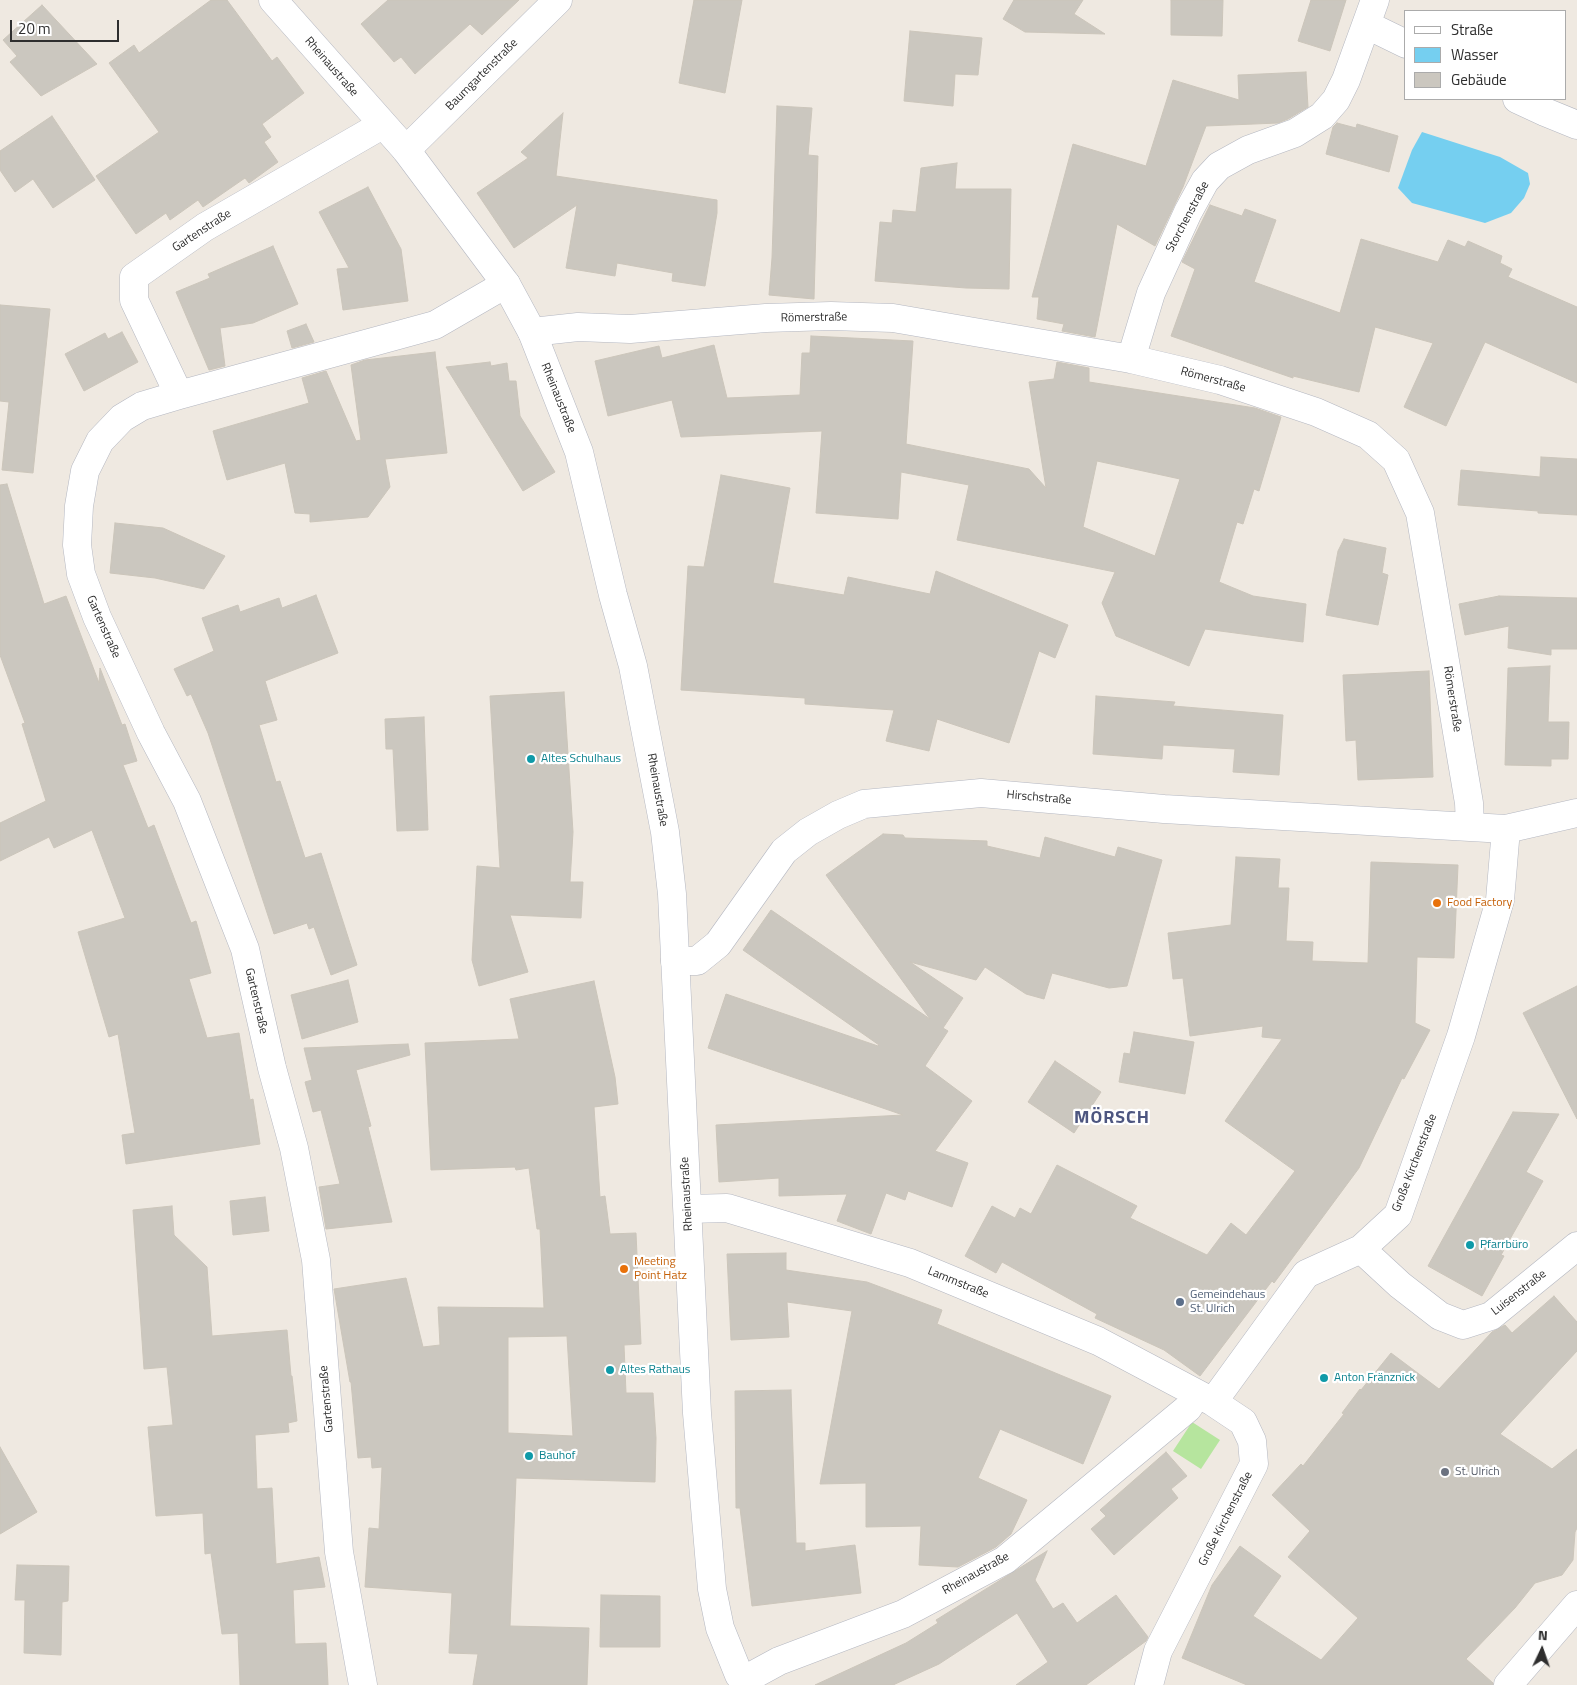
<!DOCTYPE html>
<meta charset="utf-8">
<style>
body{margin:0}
#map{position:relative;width:1577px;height:1685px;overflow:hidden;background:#efe9e1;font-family:"Titillium Web",sans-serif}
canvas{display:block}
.legend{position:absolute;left:1404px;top:10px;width:162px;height:90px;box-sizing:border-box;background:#fff;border:1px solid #ababab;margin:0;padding:6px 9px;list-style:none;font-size:15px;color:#2e2e2e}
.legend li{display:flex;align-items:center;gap:10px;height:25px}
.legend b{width:25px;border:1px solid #ababab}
.north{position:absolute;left:1517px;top:1625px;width:50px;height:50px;-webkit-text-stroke:4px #fff;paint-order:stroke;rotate:3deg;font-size:14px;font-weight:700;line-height:20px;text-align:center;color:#2e2e2e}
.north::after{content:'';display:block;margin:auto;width:18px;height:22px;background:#2e2e2e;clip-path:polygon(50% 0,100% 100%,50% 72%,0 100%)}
.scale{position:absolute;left:10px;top:20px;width:109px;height:22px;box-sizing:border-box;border:2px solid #2e2e2e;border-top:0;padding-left:6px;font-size:15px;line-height:18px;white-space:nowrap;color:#2e2e2e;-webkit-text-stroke:4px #fff;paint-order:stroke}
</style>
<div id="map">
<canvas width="1577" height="1685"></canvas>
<ul class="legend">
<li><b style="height:6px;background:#fff"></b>Straße</li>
<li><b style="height:14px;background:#75cff0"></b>Wasser</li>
<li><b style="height:14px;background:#cbc7bf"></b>Gebäude</li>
</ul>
<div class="north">N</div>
<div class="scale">20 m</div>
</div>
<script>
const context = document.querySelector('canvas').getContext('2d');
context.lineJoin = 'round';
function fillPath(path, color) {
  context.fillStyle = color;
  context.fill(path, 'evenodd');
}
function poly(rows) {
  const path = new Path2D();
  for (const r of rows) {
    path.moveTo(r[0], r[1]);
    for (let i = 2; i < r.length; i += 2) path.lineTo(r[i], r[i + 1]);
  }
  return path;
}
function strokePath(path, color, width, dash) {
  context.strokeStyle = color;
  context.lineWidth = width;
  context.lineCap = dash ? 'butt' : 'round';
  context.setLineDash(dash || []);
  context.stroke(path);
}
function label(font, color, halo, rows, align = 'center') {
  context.font = font + ' "Titillium Web",sans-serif';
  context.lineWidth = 4.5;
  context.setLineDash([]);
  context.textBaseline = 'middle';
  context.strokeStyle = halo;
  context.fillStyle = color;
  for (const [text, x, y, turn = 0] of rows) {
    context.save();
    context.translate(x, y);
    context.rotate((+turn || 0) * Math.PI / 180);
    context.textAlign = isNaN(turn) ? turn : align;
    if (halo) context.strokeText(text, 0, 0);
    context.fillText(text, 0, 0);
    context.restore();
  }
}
const green = poly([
 [1192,1422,1220,1440,1201,1469,1173,1451]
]);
const water = poly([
 [1422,132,1500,157,1528,173,1530,184,1524,198,1511,213,1485,223,1412,203,1398,188,1412,150]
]);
const building = poly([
 [211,0,227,0,272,61,277,57,304,93,262,124,271,137,264,142,278,162,249,183,245,178,203,207,198,200,170,220,166,213,136,234,96,176,159,132,109,63,134,45,139,53,211,0],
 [388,0,519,0,482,35,470,24,415,74,401,57,394,62,361,24,388,0],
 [694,0,742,0,725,93,679,83,694,0],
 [1014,0,1083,0,1074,14,1105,34,1025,32,1003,19,1014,0],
 [1171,0,1223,0,1222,36,1171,35,1171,0],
 [1311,0,1346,0,1330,51,1298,41,1311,0],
 [42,5,97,64,41,96,10,62,17,56,3,40,42,5],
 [910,31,982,38,978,75,955,74,953,106,904,101,910,31],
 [1306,72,1308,107,1288,119,1278,123,1206,126,1183,187,1155,246,1117,224,1095,337,1062,331,1064,324,1037,319,1039,297,1032,297,1073,144,1146,166,1173,80,1239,100,1238,75,1306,72],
 [777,106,812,108,808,155,818,156,814,299,769,295,772,258,777,106],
 [563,113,556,176,717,200,717,213,705,286,672,281,673,273,617,263,615,276,566,268,577,205,514,248,477,193,528,158,521,152,563,113],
 [52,116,95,180,53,208,33,179,15,192,0,170,0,151,52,116],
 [1337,123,1356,128,1357,124,1398,136,1389,172,1326,154,1333,127,1337,123],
 [957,163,955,189,1011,189,1009,289,966,288,875,281,880,222,892,223,893,210,916,212,921,168,957,163],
 [368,187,401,249,408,301,343,310,337,269,349,268,319,212,368,187],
 [1210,205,1242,216,1245,209,1276,220,1254,282,1340,313,1361,239,1438,262,1448,240,1465,247,1468,241,1502,256,1500,263,1512,269,1508,277,1577,307,1577,383,1485,342,1446,426,1404,407,1433,343,1375,327,1359,392,1293,376,1293,378,1171,336,1195,269,1182,262,1210,205],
 [273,246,298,304,253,323,220,328,225,366,209,370,176,292,210,278,208,274,273,246],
 [0,305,50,309,33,473,2,470,9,402,0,401,0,305],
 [306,324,314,342,292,348,287,331,306,324],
 [122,332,138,362,84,391,65,354,105,333,108,339,122,332],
 [811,336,913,341,906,444,1029,469,1046,488,1029,382,1054,379,1057,362,1089,368,1089,382,1255,408,1281,417,1259,491,1254,489,1243,524,1237,522,1219,582,1253,596,1306,604,1303,642,1205,629,1189,666,1116,636,1102,603,1115,572,957,540,969,485,901,472,898,519,816,513,822,431,681,437,672,400,608,416,595,361,659,346,662,358,714,345,727,398,800,395,802,353,810,353,811,336],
 [1097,461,1180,479,1155,556,1083,527,1097,461],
 [435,352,447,453,385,459,390,487,368,517,310,522,310,514,295,513,285,463,227,480,213,431,309,403,302,378,326,371,356,441,361,440,351,365,365,360,435,352],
 [490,362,491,366,507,363,509,381,516,381,520,416,555,472,523,491,446,367,490,362],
 [1541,457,1577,459,1577,515,1538,513,1538,511,1458,505,1461,470,1540,477,1541,457],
 [721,475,790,488,773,583,844,595,848,577,930,594,936,571,1068,625,1055,658,1039,651,1009,743,937,719,929,751,886,741,894,710,805,704,805,698,681,690,688,566,704,567,721,475],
 [7,484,44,604,66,596,99,683,100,668,122,725,125,724,137,761,123,765,148,828,154,825,191,923,196,921,211,973,189,979,207,1038,239,1033,250,1100,253,1099,260,1144,126,1164,122,1135,135,1133,118,1034,109,1037,78,932,125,918,92,830,54,848,49,837,0,861,0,823,46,801,22,724,25,723,0,655,0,485,7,484],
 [115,523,163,528,225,556,204,589,155,578,110,573,115,523],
 [1344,539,1386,548,1382,573,1388,575,1378,625,1326,615,1338,551,1344,539],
 [316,595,338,653,265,681,277,720,259,725,276,782,280,781,305,858,321,853,357,965,331,975,314,927,309,929,307,923,274,934,208,733,191,694,187,696,174,669,214,651,202,618,238,605,240,612,279,598,282,608,316,595],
 [1499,596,1577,598,1577,649,1551,649,1551,655,1508,648,1509,626,1465,635,1459,604,1499,596],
 [1550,666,1548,722,1569,722,1568,759,1551,759,1551,766,1505,765,1508,668,1550,666],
 [1429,671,1433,777,1358,780,1356,740,1346,741,1343,675,1429,671],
 [564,692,573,832,570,882,583,882,581,918,510,915,528,972,479,986,472,960,477,866,500,868,490,696,564,692],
 [1096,696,1175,702,1173,706,1283,715,1279,775,1233,772,1235,749,1163,745,1162,759,1093,754,1096,696],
 [424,717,428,830,397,831,393,749,386,749,385,719,424,717],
 [883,834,903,835,905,838,987,841,987,846,1040,858,1045,837,1115,857,1118,847,1162,860,1127,986,1109,988,1052,973,1044,999,1026,994,985,967,976,980,910,962,963,998,943,1028,948,1031,925,1066,972,1101,935,1151,968,1163,952,1207,908,1191,905,1200,886,1193,871,1234,837,1221,847,1194,779,1196,779,1178,719,1182,716,1125,903,1115,708,1048,726,994,878,1046,879,1045,743,950,771,910,930,1019,826,875,883,834],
 [1236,857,1280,859,1278,888,1289,888,1286,941,1313,942,1312,961,1368,963,1371,862,1458,865,1454,958,1417,957,1415,1023,1430,1030,1404,1079,1402,1078,1359,1168,1274,1283,1272,1281,1200,1376,1164,1350,1095,1318,1097,1314,1002,1262,996,1273,965,1256,992,1206,1015,1218,1020,1208,1031,1214,1057,1165,1137,1206,1130,1218,1207,1255,1231,1223,1246,1235,1295,1171,1225,1121,1282,1039,1262,1037,1263,1026,1190,1036,1183,978,1173,979,1168,933,1231,925,1236,857],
 [348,980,358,1022,302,1039,291,995,348,980],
 [594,981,615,1077,618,1104,594,1107,600,1197,605,1196,610,1234,636,1233,641,1344,624,1345,626,1393,653,1393,656,1438,655,1482,516,1478,510,1626,589,1628,587,1685,473,1685,478,1654,449,1653,452,1593,365,1587,369,1528,379,1529,382,1467,372,1468,371,1457,358,1458,351,1382,350,1382,334,1289,406,1278,423,1347,440,1345,438,1307,544,1308,540,1229,537,1229,529,1168,516,1170,515,1167,431,1170,425,1043,519,1039,510,999,594,981],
 [567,1336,573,1436,508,1433,508,1337,567,1336],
 [1577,986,1577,1119,1523,1013,1577,986],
 [1134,1032,1194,1042,1185,1094,1119,1082,1124,1053,1130,1054,1134,1032],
 [408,1044,410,1055,356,1070,371,1126,368,1127,392,1222,326,1229,319,1187,340,1184,321,1110,313,1112,305,1082,312,1080,304,1048,408,1044],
 [1055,1061,1101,1092,1074,1133,1028,1102,1055,1061],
 [1513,1112,1559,1114,1526,1172,1543,1181,1501,1255,1504,1256,1482,1296,1428,1266,1513,1112],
 [265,1197,269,1231,233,1235,230,1201,265,1197],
 [172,1206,174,1235,207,1267,212,1336,287,1330,291,1376,292,1376,297,1421,288,1423,289,1432,255,1435,257,1489,272,1488,276,1564,319,1557,325,1587,293,1590,295,1644,326,1643,328,1685,240,1685,238,1633,222,1634,211,1553,205,1554,203,1513,156,1516,148,1427,173,1425,167,1367,144,1369,133,1210,172,1206],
 [786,1253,786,1270,867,1282,942,1310,937,1324,1111,1396,1083,1464,1000,1429,978,1478,1027,1500,1011,1534,996,1547,958,1567,919,1565,921,1526,866,1527,866,1483,820,1484,852,1311,787,1302,789,1337,731,1340,727,1254,786,1253],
 [1554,1296,1577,1322,1577,1351,1500,1434,1552,1469,1577,1449,1577,1528,1575,1532,1573,1560,1562,1575,1535,1583,1515,1608,1466,1659,1493,1683,1493,1685,1247,1685,1182,1658,1212,1585,1240,1546,1281,1576,1253,1616,1321,1660,1358,1618,1288,1557,1310,1531,1272,1495,1301,1464,1303,1466,1344,1414,1342,1413,1360,1389,1361,1390,1391,1353,1439,1389,1492,1332,1505,1325,1512,1333,1554,1296],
 [791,1390,796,1543,805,1543,805,1551,855,1545,861,1593,752,1606,740,1508,736,1508,735,1391,791,1390],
 [0,1447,37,1512,0,1534,0,1447],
 [1166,1452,1187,1476,1171,1489,1178,1498,1114,1555,1091,1529,1106,1516,1100,1510,1166,1452],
 [1047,1551,1035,1580,1053,1609,1063,1603,1077,1623,1116,1595,1148,1637,1146,1641,1086,1685,1016,1685,1048,1662,1017,1613,939,1664,893,1685,815,1685,906,1643,938,1623,936,1620,1047,1551],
 [17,1565,69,1566,68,1601,62,1602,61,1655,24,1653,25,1600,15,1600,17,1565],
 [601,1595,660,1596,660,1647,600,1647,601,1595]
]);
const minor = poly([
 [1367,25,1406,44],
 [1517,99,1545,112,1577,125],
 [406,150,558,0],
 [532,332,578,327,630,329,766,318,831,316,893,318,1131,359,1220,380,1316,412,1368,435,1396,460,1420,513,1469,803,1470,827,1506,829,1577,813],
 [1131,359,1151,293,1188,212,1205,181,1219,166,1248,150,1295,133,1322,116,1336,100,1346,80,1375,0],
 [179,395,134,300,134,277,205,227,382,125],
 [675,961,697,961,718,944,784,851,808,832,838,815,864,804,981,793,1164,809,1470,827],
 [688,1209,727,1208,910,1263,1098,1341,1213,1402,1243,1422,1252,1441,1254,1464,1158,1651,1149,1685],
 [1361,1249,1400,1285,1440,1316,1463,1325,1491,1316,1577,1246],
 [1213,1402,1306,1274,1361,1249,1398,1215,1461,1036,1500,900,1506,829],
 [744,1680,779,1661,903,1614,1005,1560,1188,1408,1197,1394],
 [363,1685,339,1552,316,1260,294,1148,272,1068,245,949,187,801,151,733,97,617,81,574,77,545,79,506,85,471,100,441,122,418,142,406,179,395,435,325,506,284],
 [1508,1685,1577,1605]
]);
const tertiary = poly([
 [273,0,406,150,506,284,532,332,579,452,613,595,633,666,665,832,672,894,697,1413,712,1589,720,1628,739,1675,749,1685]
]);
const markers = [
 [531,759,5,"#0f9aa8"],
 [1437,903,5,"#e8710a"],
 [1470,1245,5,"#0f9aa8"],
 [624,1269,5,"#e8710a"],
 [1180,1302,5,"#5c6f8a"],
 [610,1370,5,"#0f9aa8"],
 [1324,1378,5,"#0f9aa8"],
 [529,1456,5,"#0f9aa8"],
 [1445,1472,5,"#6b7280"]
];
const streetNames = [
 ["Rheinaustraße",331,67,49],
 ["Baumgartenstraße",482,75,-45],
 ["Storchenstraße",1188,217,-62],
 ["Gartenstraße",202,231,-33],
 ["Römerstraße",814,318,-1],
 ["Römerstraße",1213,380,15],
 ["Rheinaustraße",558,398,68],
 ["Gartenstraße",103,627,66],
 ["Römerstraße",1452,699,81],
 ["Rheinaustraße",657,790,80],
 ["Hirschstraße",1039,798,5],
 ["Gartenstraße",256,1001,77],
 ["Große Kirchenstraße",1415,1163,-69],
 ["Rheinaustraße",687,1194,-93],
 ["Lammstraße",958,1283,22],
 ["Luisenstraße",1519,1293,-38],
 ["Gartenstraße",327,1399,-95],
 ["Große Kirchenstraße",1226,1519,-63],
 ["Rheinaustraße",976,1574,-29]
];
const cultureNames = [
 ["Altes Schulhaus",541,759],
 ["Pfarrbüro",1480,1245],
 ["Altes Rathaus",620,1370],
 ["Anton Fränznick",1334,1378],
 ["Bauhof",539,1456]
];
const foodNames = [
 ["Food Factory",1447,903],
 ["Meeting",634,1262],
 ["Point Hatz",634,1276]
];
const serviceNames = [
 ["Gemeindehaus",1190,1295],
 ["St. Ulrich",1190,1309]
];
const worshipNames = [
 ["St. Ulrich",1455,1472]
];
const districtNames = [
 ["MÖRSCH",1112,1119]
];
fillPath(green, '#b6e59e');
fillPath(water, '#75cff0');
fillPath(building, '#cbc7bf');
strokePath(building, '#cbc5ba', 1);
strokePath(minor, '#b4b7c1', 29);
strokePath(tertiary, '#b4b7c1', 29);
strokePath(minor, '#fff', 28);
strokePath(tertiary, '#fff', 28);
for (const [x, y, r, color] of markers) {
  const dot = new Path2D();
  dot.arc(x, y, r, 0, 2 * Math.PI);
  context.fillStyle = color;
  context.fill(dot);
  strokePath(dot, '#fff', 2);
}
label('12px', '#2e2e2e', '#fff', streetNames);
label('12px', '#0d838f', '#fff', cultureNames, 'left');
label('12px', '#c56008', '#fff', foodNames, 'left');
label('12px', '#4e5e75', '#fff', serviceNames, 'left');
label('12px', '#5b616d', '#fff', worshipNames, 'left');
context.letterSpacing = '1px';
label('bold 18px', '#4d5680', '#fff', districtNames);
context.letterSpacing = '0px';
</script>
